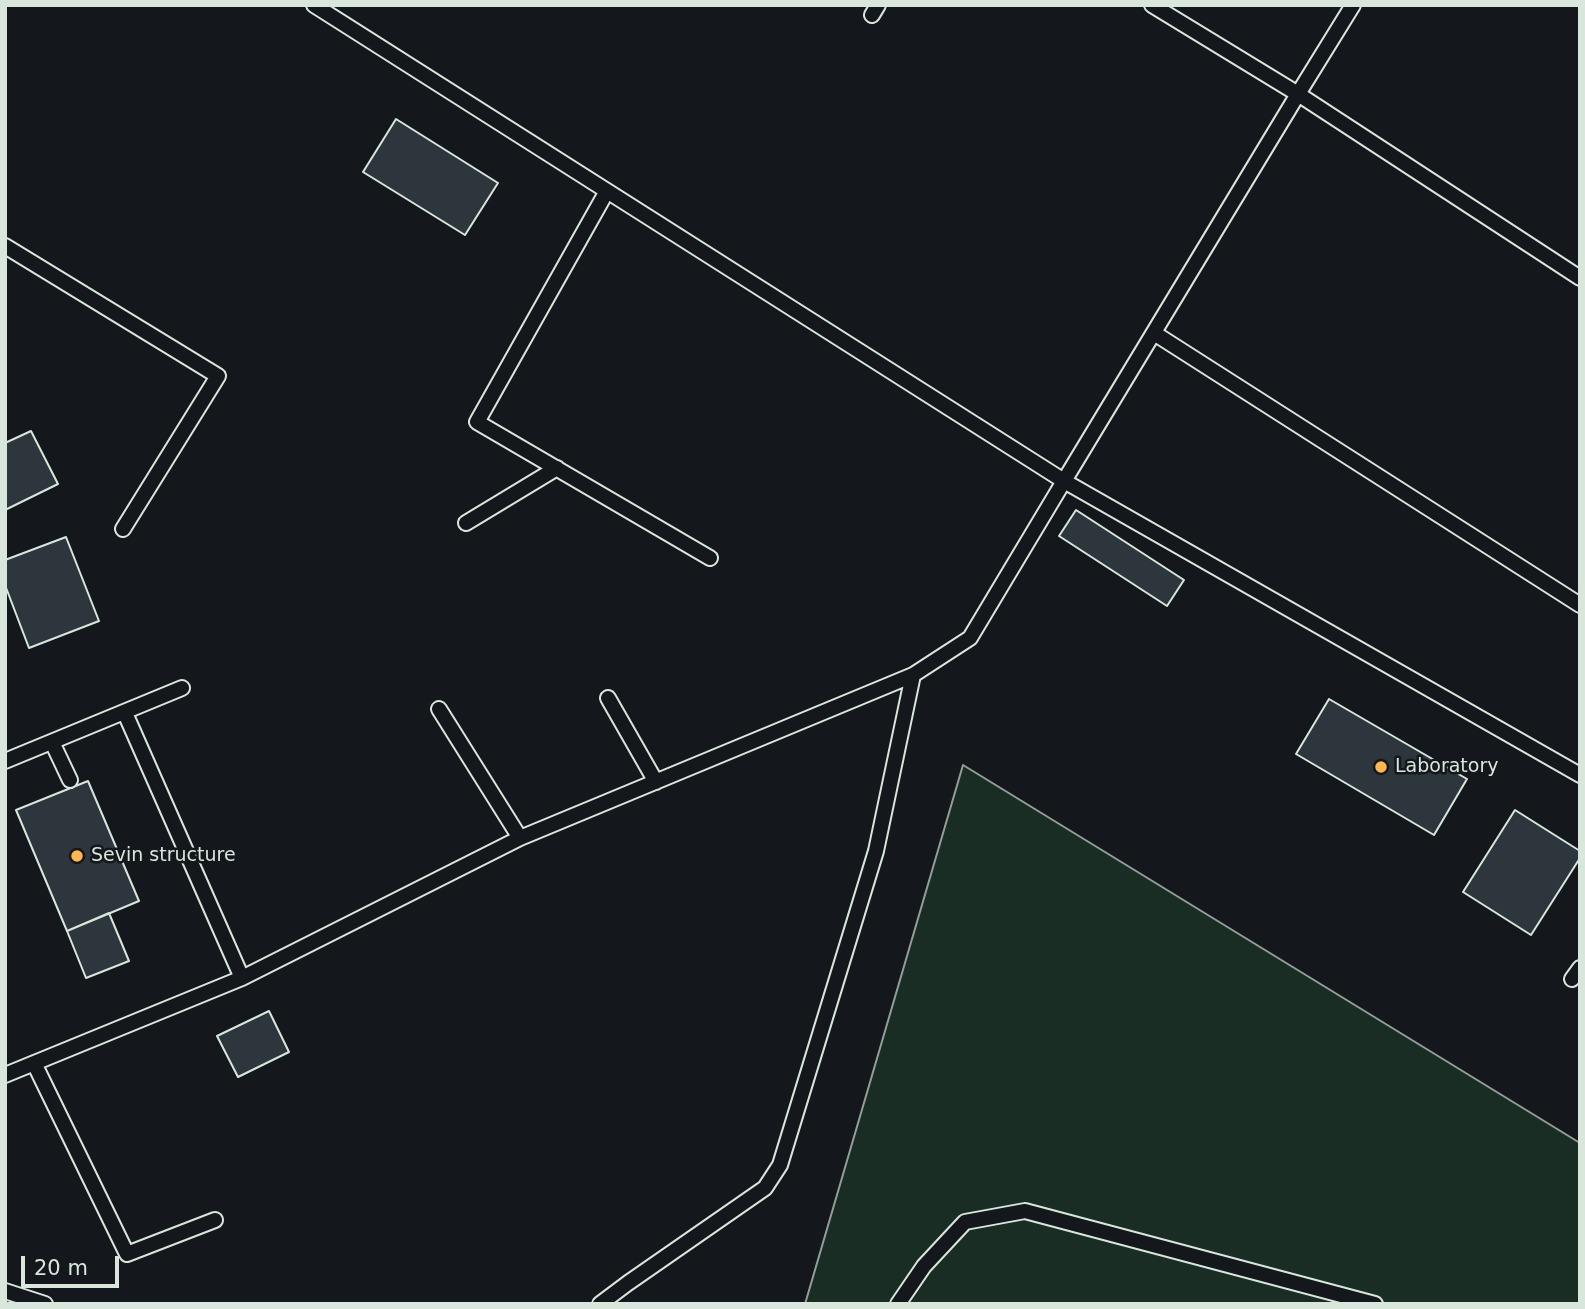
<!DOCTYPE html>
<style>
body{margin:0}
#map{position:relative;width:1585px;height:1309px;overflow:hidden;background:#14181c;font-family:"DejaVu Sans",sans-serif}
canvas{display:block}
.frame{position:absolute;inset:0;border:7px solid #d8e6dc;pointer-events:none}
.scale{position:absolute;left:21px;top:1256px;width:98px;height:32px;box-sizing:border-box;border:4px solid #d8e6dc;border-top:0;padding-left:9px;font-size:21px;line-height:24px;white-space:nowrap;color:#d8e6dc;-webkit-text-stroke:5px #14181c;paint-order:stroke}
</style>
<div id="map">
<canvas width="1585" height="1309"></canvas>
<div class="frame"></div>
<div class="scale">20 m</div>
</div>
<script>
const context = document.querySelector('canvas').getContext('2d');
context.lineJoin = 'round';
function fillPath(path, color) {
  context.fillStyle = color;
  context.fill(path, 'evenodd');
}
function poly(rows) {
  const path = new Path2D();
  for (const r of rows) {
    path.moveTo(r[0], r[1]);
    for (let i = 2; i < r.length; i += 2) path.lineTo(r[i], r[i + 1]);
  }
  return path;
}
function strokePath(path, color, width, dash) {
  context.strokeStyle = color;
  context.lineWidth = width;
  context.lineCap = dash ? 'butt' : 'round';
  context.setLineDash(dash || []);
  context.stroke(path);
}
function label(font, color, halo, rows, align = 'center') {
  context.font = font + ' "DejaVu Sans",sans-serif';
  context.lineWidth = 5;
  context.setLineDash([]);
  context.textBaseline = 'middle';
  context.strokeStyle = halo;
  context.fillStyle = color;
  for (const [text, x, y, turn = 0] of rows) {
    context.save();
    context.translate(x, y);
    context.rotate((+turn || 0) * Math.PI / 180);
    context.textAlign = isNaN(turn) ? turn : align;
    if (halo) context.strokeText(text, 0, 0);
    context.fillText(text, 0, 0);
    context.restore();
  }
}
const green = poly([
 [963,765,1580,1143,1580,1304,805,1304,963,765]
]);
const building = poly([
 [396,119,498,183,465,235,363,172,396,119],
 [31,431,58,484,5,510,5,443,31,431],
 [1076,510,1184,580,1167,606,1059,536,1076,510],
 [66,537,99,621,29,648,5,585,5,560,66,537],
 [1329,699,1467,779,1434,835,1296,754,1329,699],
 [88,781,139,901,67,931,16,810,88,781],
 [1515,810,1580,851,1580,858,1531,935,1463,892,1515,810],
 [109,913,129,961,86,978,67,931,109,913],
 [269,1011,289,1052,238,1077,217,1036,269,1011]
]);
const service = poly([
 [314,5,1064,481,1298,94,1353,5],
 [1152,5,1298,94,1580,278],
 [872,15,878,5],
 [607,191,477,422,710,558],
 [5,246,218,376,123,529],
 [1154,333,1580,605],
 [466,523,557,468],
 [608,698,656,782],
 [439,709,520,838],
 [125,713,242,978],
 [52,742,70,780],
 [5,761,182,688],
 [1572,979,1580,968],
 [34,1063,127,1254,215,1220],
 [5,1075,242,978,520,838,913,675,970,638,1064,481,1580,775],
 [5,1291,45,1304],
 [600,1304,628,1283,765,1188,780,1165,876,851,913,675],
 [898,1304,924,1266,965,1222,1025,1211,1375,1304]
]);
const markers = [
 [1381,767,7,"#ffb74d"],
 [77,856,7,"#ffb74d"]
];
const poiNames = [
 ["Laboratory",1395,767],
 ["Sevin structure",91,856]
];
fillPath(green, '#1a2d24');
strokePath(green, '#939e99', 2);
fillPath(building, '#2c363c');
strokePath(building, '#d8e6dc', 2);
strokePath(service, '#d8e6dc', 18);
strokePath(service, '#14181c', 14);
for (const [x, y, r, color] of markers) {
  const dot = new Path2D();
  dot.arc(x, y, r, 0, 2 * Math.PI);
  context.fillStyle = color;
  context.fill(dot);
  strokePath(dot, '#14181c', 2.5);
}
label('19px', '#d8e6dc', '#14181c', poiNames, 'left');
</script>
